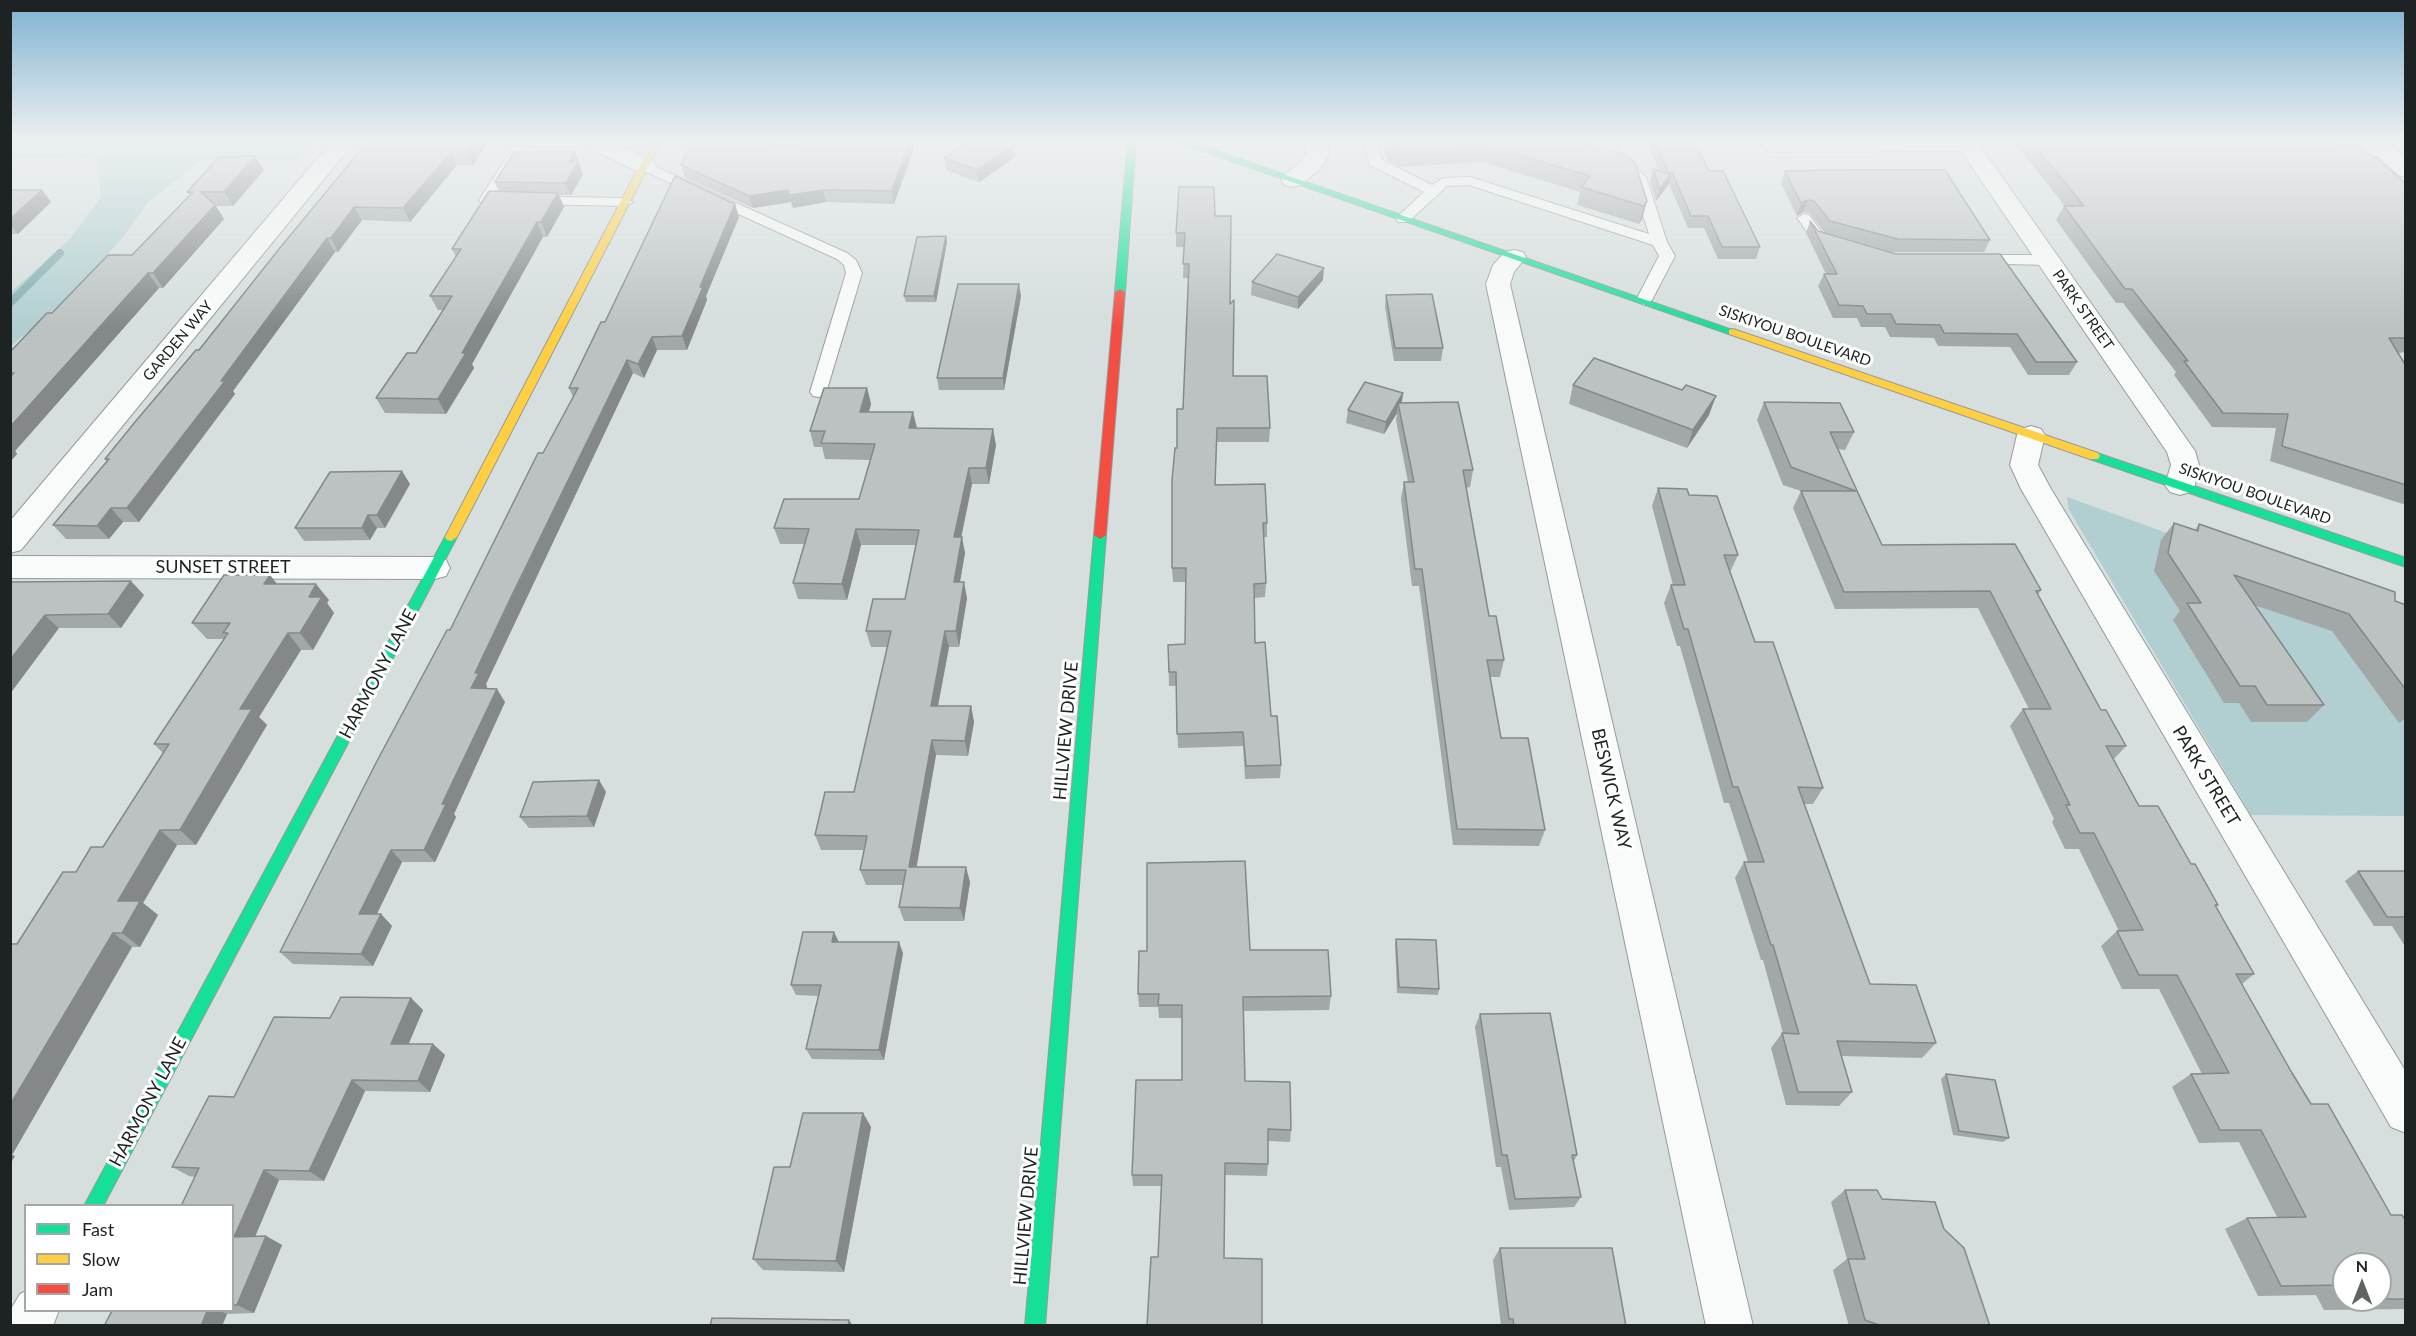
<!DOCTYPE html>
<style>
body{margin:0}
#map{position:relative;width:2416px;height:1336px;overflow:hidden;background:#d6dede;font-family:Lato,sans-serif}
canvas{display:block}
.frame{position:absolute;inset:0;border:12px solid #1d2222;pointer-events:none}
.legend{position:absolute;left:24px;top:1204px;width:210px;height:108px;box-sizing:border-box;background:#fff;border:2px solid #a5a7a7;margin:0;padding:8px 10px;list-style:none;font-size:18px;color:#1d2222}
.legend li{display:flex;align-items:center;gap:12px;height:30px}
.legend b{width:30px;border:2px solid #a5a7a7}
.north{position:absolute;left:2332px;top:1252px;width:60px;height:60px;box-sizing:border-box;background:#fff;border:2px solid #a5a7a7;border-radius:50%;rotate:0deg;font-size:16px;font-weight:700;line-height:24px;text-align:center;color:#1d2222}
.north::after{content:'';display:block;margin:auto;width:21px;height:27px;background:#5e6464;clip-path:polygon(50% 0,100% 100%,50% 72%,0 100%)}
</style>
<div id="map">
<canvas width="2416" height="1336"></canvas>
<div class="frame"></div>
<ul class="legend">
<li><b style="height:8px;background:#16e098"></b>Fast</li>
<li><b style="height:8px;background:#ffcf43"></b>Slow</li>
<li><b style="height:8px;background:#f24e42"></b>Jam</li>
</ul>
<div class="north">N</div>
</div>
<script>
const context = document.querySelector('canvas').getContext('2d');
context.lineJoin = 'round';
function fillPath(path, color) {
  context.fillStyle = color;
  context.fill(path, 'evenodd');
}
function poly(rows) {
  const path = new Path2D();
  for (const r of rows) {
    path.moveTo(r[0], r[1]);
    for (let i = 2; i < r.length; i += 2) path.lineTo(r[i], r[i + 1]);
  }
  return path;
}
function strokePath(path, color, width, dash) {
  context.strokeStyle = color;
  context.lineWidth = width;
  context.lineCap = dash ? 'butt' : 'round';
  context.setLineDash(dash || []);
  context.stroke(path);
}
function label(font, color, halo, rows, align = 'center') {
  context.font = font + ' Lato,sans-serif';
  context.lineWidth = 6;
  context.setLineDash([]);
  context.textBaseline = 'middle';
  context.strokeStyle = halo;
  context.fillStyle = color;
  for (const [text, x, y, turn = 0] of rows) {
    context.save();
    context.translate(x, y);
    context.rotate((+turn || 0) * Math.PI / 180);
    context.textAlign = isNaN(turn) ? turn : align;
    if (halo) context.strokeText(text, 0, 0);
    context.fillText(text, 0, 0);
    context.restore();
  }
}
const green = poly([
 [17,140,314,140,297,161,202,160,148,202,123,237,72,294,11,346,11,292,69,240,101,197,97,159,11,158,11,146],
 [2067,497,2405,619,2405,816,2251,815,2069,510]
]);
const stream = poly([
 [10,303,60,253]
]);
const lane = poly([
 [518,140,532,140,496,196,626,198,633,202,626,206,481,203,479,200,518,140],
 [1363,140,1377,140,1382,160,1432,185,1443,178,1470,177,1649,234,1632,179,1606,157,1598,140,1612,140,1617,152,1646,177,1667,242,1675,256,1652,300,1644,305,1636,300,1659,256,1653,245,1469,185,1447,186,1408,222,1398,222,1396,219,1398,216,1424,192,1370,165,1363,140],
 [2338,148,2385,148,2392,152,2385,156,2333,155,2331,152,2333,149,2338,148],
 [645,162,847,253,856,260,862,273,825,396,819,397,813,396,810,392,846,273,844,265,837,259,640,169,638,166,645,162],
 [1804,214,1809,215,1824,235,1834,238,1837,241,1834,244,1829,246,1814,241,1797,218,1804,214],
 [1975,255,2048,255,2056,260,2048,265,1970,263,1967,260,1970,257,1975,255]
]);
const street = poly([
 [333,140,356,140,21,550,10,553,10,521,333,140],
 [579,140,608,140,653,161,656,166,653,171,645,173,637,171,582,145,579,140],
 [1306,140,1328,140,1328,155,1319,170,1300,185,1292,187,1284,185,1281,180,1284,175,1302,161,1306,155,1306,140],
 [1765,140,1976,140,2195,451,2199,465,2195,485,2190,492,2180,495,2170,492,2165,485,2171,465,2167,452,1961,151,1773,152,1765,150,1762,145,1765,140],
 [2361,140,2385,140,2406,158,2406,177,2398,175,2361,140],
 [1514,250,1523,252,1526,257,1514,272,1510,284,1753,1326,1706,1326,1486,284,1493,265,1505,252,1514,250],
 [2031,426,2041,429,2045,435,2038,465,2051,489,2406,1072,2406,1133,2391,1127,2021,489,2010,465,2017,435,2021,429,2031,426],
 [10,556,435,557,446,560,450,568,446,576,435,579,10,578,10,556],
 [26,1291,26,1310,59,1310,53,1326,10,1326,11,1309,20,1294,26,1291]
]);
const fast = poly([
 [1128,140,1136,140,1125,292,1120,295,1115,292,1128,140],
 [1171,140,1185,140,1738,332,1737,334,1729,334,1171,140],
 [2094,452,2406,558,2406,567,2090,459,2088,456,2094,452],
 [1100,531,1106,535,1045,1326,1025,1326,1094,535,1100,531],
 [451,533,457,537,103,1206,84,1206,445,537,451,533]
]);
const slow = poly([
 [653,140,662,140,457,537,451,541,447,540,445,537,653,140],
 [1733,329,2098,453,2100,456,2098,459,2090,459,1729,334,1729,330,1733,329]
]);
const jam = poly([
 [1120,289,1125,292,1106,535,1100,539,1094,535,1115,292,1120,289]
]);
const wall = poly([
 [369,140,490,140,473,165,457,165,410,222,362,220,338,252,335,252,233,391,235,394,139,522,123,522,109,539,66,539,53,525,107,462,105,459,199,350],
 [826,140,913,140,913,151,894,204,826,202,793,208,791,202,753,208,685,178,681,165,789,146],
 [1381,140,1574,140,1647,201,1642,219,1639,224,1577,205,1580,192,1482,162,1400,167,1388,161],
 [1646,140,1694,140,1709,171,1760,247,1756,259,1718,259,1704,228,1688,228,1669,184,1656,201,1650,181,1653,169,1659,171],
 [2012,140,2327,140,2325,144,2372,157,2406,184,2406,352,2397,353,2406,366,2406,505,2270,461,2276,428,2212,427,2174,375,2176,372,2123,303,2116,303,2056,220,2064,206,2065,206],
 [575,152,583,174,571,195,559,195,564,207,547,237,543,237,472,364,474,368,446,414,385,413,376,398,416,353,443,310,438,310,430,296,456,257,452,249,499,192,495,182],
 [255,156,264,170,233,206,216,206,224,219,163,288,159,288,15,451,17,454,10,462,10,352,52,313,132,255,190,196,187,192],
 [1015,157,979,182,946,170,944,158],
 [1785,171,1990,240,1984,252,1892,252,1834,235,2077,362,2069,375,2028,375,2010,347,1938,346,1934,338,1890,337,1885,327,1861,327,1857,318,1833,318,1818,286,1824,274,1826,274,1806,233,1810,221,1818,231,1825,233,1809,213,1803,212,1797,216,1781,183],
 [10,190,42,190,51,202,18,234,10,234],
 [1215,216,1230,304,1233,376,1270,428,1269,442,1217,442,1215,485,1267,523,1267,537,1263,537,1266,583,1265,597,1254,598,1255,643,1281,765,1280,778,1245,779,1243,746,1178,748,1176,686,1169,686,1168,645,1185,644,1186,582,1173,582,1172,568,1177,448,1183,409,1189,278,1183,278,1184,247,1176,247,1176,233],
 [739,217,706,296,707,300,687,350,657,350,644,378,633,373,486,684,487,687,486,689,505,702,454,814,456,817,435,862,402,862,377,914,381,914,392,926,373,966,293,964,280,952,573,397,569,388,605,322],
 [947,242,936,302,906,302,904,296],
 [1323,280,1298,309,1251,295,1252,282],
 [1386,295,1443,348,1441,361,1394,361,1385,307],
 [1021,296,1004,390,939,390,937,378],
 [1573,385,1709,415,1687,448,1569,404],
 [867,388,871,404,869,412,917,428,996,445,989,484,972,484,961,537,965,553,960,582,967,598,959,647,949,647,938,706,971,706,974,722,968,756,936,755,916,867,970,882,964,921,904,921,899,907,904,885,866,885,860,870,864,850,821,850,815,835,854,792,888,647,871,647,866,631,905,599,916,545,861,545,847,600,798,599,793,583,804,544,780,544,774,528,859,499,870,460,825,459,822,447,814,447,810,431],
 [1403,393,1402,403,1473,470,1470,487,1466,488,1489,616,1504,660,1500,677,1490,677,1501,738,1545,830,1539,846,1453,845,1419,586,1412,586,1401,499,1404,482,1408,482,1396,420,1397,413,1384,434,1346,423,1348,410],
 [1764,402,1854,432,1845,450,1838,449,1882,545,2041,590,2038,595,2101,710,2126,746,2114,759,2139,806,2191,864,2218,905,2216,907,2254,974,2242,984,2292,1073,2311,1104,2391,1215,2406,1221,2406,1309,2324,1310,2316,1295,2258,1296,2225,1229,2247,1218,2277,1217,2239,1142,2199,1143,2172,1087,2191,1074,2202,1074,2159,989,2122,989,2101,946,2117,931,2119,931,2079,849,2065,849,2052,822,2054,819,2010,726,2023,709,2029,709,1978,608,1835,609,1793,508,1801,491,1783,485,1757,420],
 [2344,1264,2380,1264,2380,1300,2344,1300],
 [410,484,385,528,377,528,370,540,304,541,295,528],
 [1658,488,1689,495,1738,555,1730,572,1755,642,1823,788,1813,804,1804,804,1870,984,1936,1043,1922,1058,1841,1056,1852,1092,1839,1106,1786,1105,1771,1048,1782,1033,1783,1033,1763,960,1761,960,1735,878,1744,862,1748,862,1729,803,1724,803,1680,646,1677,646,1664,603,1671,585,1673,585,1652,506],
 [2174,523,2195,530,2199,524,2406,605,2406,718,2399,723,2332,631,2254,605,2324,705,2307,722,2251,722,2239,703,2224,703,2173,620,2180,611,2154,571,2161,540],
 [270,575,277,584,329,600,327,603,334,613,313,650,301,650,259,717,267,725,196,845,177,845,143,903,158,915,140,947,132,947,12,1155,15,1156,10,1164,10,944,17,944,76,872,103,847,163,753,154,744,224,639,207,639,192,623],
 [10,582,144,595,121,628,59,628],
 [606,792,594,827,529,828,520,817],
 [2358,871,2406,871,2406,948,2392,926,2374,926,2345,881],
 [834,932,839,942,903,953,884,1060,812,1059,806,1049,818,996,796,995,791,985],
 [1396,939,1439,989,1438,995,1397,993,1395,944],
 [1250,950,1331,996,1329,1010,1243,1011,1245,1081,1291,1130,1290,1142,1268,1141,1268,1164,1267,1176,1225,1175,1158,1257,1161,1186,1133,1186,1132,1175,1182,1080,1182,1018,1159,1018,1158,1007,1139,1007,1138,994],
 [411,998,423,1010,408,1044,433,1044,445,1055,430,1092,365,1091,324,1181,279,1180,255,1237,266,1236,282,1245,254,1313,227,1314,222,1326,104,1326,111,1311,110,1311,232,1311,232,1206,195,1177,189,1176,172,1167,234,1097,330,1018],
 [1480,1014,1577,1155,1574,1161,1581,1197,1574,1207,1509,1210,1501,1167,1496,1167,1475,1027],
 [1946,1074,2009,1138,2003,1142,1953,1135,1941,1079],
 [863,1113,871,1127,844,1272,763,1270,753,1259,790,1167],
 [1845,1190,1882,1199,1944,1229,1990,1326,1849,1326,1833,1270,1847,1259,1831,1202],
 [1500,1248,1626,1326,1501,1326,1493,1260]
]);
const shadedWall = poly([
 [475,140,490,140,473,165,467,152],
 [910,140,913,140,913,151,894,204,892,191],
 [1013,145,1015,157,979,182,977,170],
 [451,152,457,165,410,222,403,208],
 [575,152,583,174,571,195,566,183,569,162],
 [255,156,264,170,233,206,224,192],
 [1672,172,1669,184,1656,201,1660,189],
 [42,190,51,202,18,234,10,224,10,219],
 [788,190,823,190,826,202,793,208,791,202,753,208,749,196],
 [558,193,564,207,547,237,541,222],
 [1808,200,1803,212,1797,216,1801,203],
 [1647,201,1642,219,1639,224,1644,206],
 [735,204,739,217,706,296,707,300,687,350,682,336,700,287],
 [215,205,224,219,163,288,153,273],
 [354,207,362,220,338,252,331,238],
 [537,222,543,237,472,364,474,368,446,414,438,399,462,353],
 [946,236,947,242,936,302,934,296],
 [327,238,335,252,233,391,235,394,139,522,127,508],
 [1324,268,1323,280,1298,309,1298,297],
 [148,273,159,288,15,451,17,454,10,462,10,427],
 [1019,284,1021,296,1004,390,1003,378],
 [652,337,657,350,644,378,638,364],
 [627,360,633,373,486,684,487,687,480,702,471,688,475,673],
 [867,388,871,404,864,428,860,412],
 [1403,393,1401,406,1398,403,1397,413,1384,434,1386,422],
 [1716,396,1709,415,1687,448,1693,430],
 [913,412,917,428,909,428],
 [993,429,996,445,989,484,986,468],
 [969,468,972,484,958,553,954,537],
 [402,471,410,484,385,528,377,515],
 [111,508,123,522,109,539,97,526],
 [368,515,377,528,370,540,362,528],
 [856,529,861,545,847,600,842,584],
 [962,537,965,553,957,598,954,582],
 [270,575,283,592,264,584],
 [131,581,144,595,121,628,108,614],
 [964,582,967,598,959,647,956,631],
 [316,584,329,600,327,603,334,613,313,650,300,633,309,597],
 [45,615,59,628,10,694,10,660],
 [945,631,949,647,935,721,931,706],
 [288,633,301,650,259,717,267,725,196,845,180,830,240,709],
 [497,689,505,702,454,814,456,817,435,862,424,850,442,804],
 [971,706,974,722,968,756,965,741],
 [932,740,936,755,914,882,909,867],
 [599,780,606,792,594,827,587,816],
 [160,830,177,845,143,903,158,915,140,947,122,933,118,901],
 [391,850,402,862,371,926,359,914],
 [966,867,970,882,964,921,960,908],
 [381,914,392,926,373,966,361,954],
 [834,932,839,943,832,942],
 [113,933,132,947,12,1155,15,1156,10,1164,10,1105],
 [899,942,903,953,884,1060,879,1050],
 [411,998,423,1010,404,1055,391,1044],
 [433,1044,445,1055,430,1092,418,1081],
 [352,1080,365,1091,324,1181,309,1171],
 [863,1113,871,1127,844,1272,836,1261],
 [264,1170,279,1180,251,1246,234,1237],
 [266,1236,282,1245,254,1313,237,1305],
 [207,1311,220,1311,227,1314,222,1326,201,1326],
 [849,1320,853,1326,848,1326]
]);
const building = poly([
 [369,140,475,140,467,152,451,152,403,208,354,207,331,238,327,238,221,381,225,381,127,508,111,508,97,526,53,525,109,459,105,459,135,422,196,350,199,350,279,249,369,140],
 [693,140,740,140,789,146,826,140,910,140,892,191,823,190,790,195,788,190,749,196,681,165,693,140],
 [970,140,1000,140,1013,145,977,170,944,158,970,140],
 [1389,140,1574,140,1626,155,1635,163,1647,201,1644,206,1581,187,1590,176,1485,145,1402,149,1390,143,1389,140],
 [1654,140,1694,140,1709,171,1723,171,1760,247,1722,247,1708,216,1691,216,1672,172,1660,189,1653,169,1669,174,1654,140],
 [2030,140,2178,140,2181,143,2346,144,2359,146,2372,157,2376,157,2406,184,2406,338,2389,338,2406,366,2406,485,2282,446,2288,414,2223,413,2184,361,2188,361,2132,289,2125,289,2064,206,2084,206,2030,140],
 [514,152,575,152,569,162,578,162,566,183,495,182,514,152],
 [255,156,224,192,201,192,215,205,153,273,148,273,10,427,10,377,14,373,10,373,10,352,47,313,52,313,108,255,132,255,193,192,187,192,219,157,255,156],
 [1847,170,1945,170,1990,240,1898,239,1830,221,1814,201,1808,200,1801,203,1785,171,1847,170],
 [675,176,735,204,700,287,703,287,682,336,652,337,638,364,627,360,513,593,475,673,479,673,471,688,497,689,442,804,446,804,424,850,391,850,359,914,381,914,361,954,280,952,377,761,447,630,450,630,538,453,543,453,578,388,569,388,601,322,605,322,675,176],
 [1179,187,1214,187,1215,216,1231,216,1230,304,1234,300,1233,376,1267,376,1270,428,1217,428,1215,485,1265,484,1267,523,1263,523,1266,583,1254,584,1255,643,1265,642,1271,716,1277,716,1281,765,1246,766,1243,732,1177,734,1176,672,1169,672,1168,645,1185,644,1186,568,1172,568,1172,480,1175,448,1177,448,1177,409,1183,409,1189,264,1183,264,1185,233,1176,233,1179,187],
 [10,190,42,190,10,219,10,190],
 [489,191,558,193,541,222,537,222,462,353,466,353,438,399,376,398,407,353,416,353,452,296,430,296,461,249,452,249,489,191],
 [1810,221,1818,231,1896,254,2000,254,2077,362,2036,362,2017,334,1944,333,1940,325,1896,324,1891,314,1867,314,1863,306,1839,305,1824,274,1837,274,1810,221],
 [946,236,934,296,904,296,917,237,946,236],
 [1277,254,1324,268,1298,297,1252,282,1277,254],
 [958,284,1019,284,1003,378,937,378,958,284],
 [1432,294,1443,348,1395,348,1386,295,1432,294],
 [1594,358,1682,390,1686,385,1716,396,1693,430,1573,385,1594,358],
 [1365,382,1403,393,1386,422,1348,410,1365,382],
 [824,388,867,388,860,412,913,412,909,428,993,429,986,468,969,468,954,537,962,537,954,582,964,582,956,631,945,631,931,706,971,706,965,741,932,740,909,867,966,867,960,908,899,907,906,870,860,870,867,836,815,835,825,792,854,792,891,631,866,631,873,599,905,599,919,530,856,529,842,584,793,583,809,529,774,528,784,499,859,499,875,444,821,443,825,431,810,431,824,388],
 [1458,402,1473,470,1463,470,1489,616,1496,616,1504,660,1487,660,1501,738,1528,738,1545,830,1457,829,1422,569,1415,569,1404,482,1414,482,1398,403,1458,402],
 [1764,402,1840,403,1854,432,1830,432,1882,545,2015,544,2041,590,2036,591,2101,710,2106,710,2126,746,2106,746,2139,806,2158,806,2191,864,2195,864,2218,905,2215,905,2254,974,2236,974,2292,1073,2311,1104,2328,1104,2391,1215,2402,1215,2406,1221,2406,1299,2380,1299,2380,1264,2344,1264,2344,1291,2341,1285,2281,1286,2247,1218,2306,1217,2261,1130,2220,1130,2191,1074,2229,1073,2177,975,2139,975,2117,931,2143,930,2094,833,2080,833,2066,805,2070,805,2023,709,2051,709,1990,591,1844,592,1801,491,1856,491,1791,467,1764,402],
 [402,471,377,515,368,515,362,528,295,528,330,472,402,471],
 [1658,488,1687,489,1689,495,1717,496,1738,555,1724,555,1755,642,1773,642,1823,788,1798,787,1870,984,1916,985,1936,1043,1837,1041,1852,1092,1798,1092,1782,1033,1799,1034,1773,945,1771,945,1744,862,1764,862,1738,787,1733,787,1688,629,1684,629,1671,585,1685,585,1658,488],
 [2174,523,2198,531,2199,524,2395,592,2395,601,2406,605,2406,690,2349,614,2234,575,2324,705,2267,705,2255,686,2240,686,2187,603,2201,603,2168,553,2174,523],
 [224,575,270,575,264,584,316,584,309,597,322,597,300,633,288,633,240,709,252,709,180,830,160,830,118,901,140,901,122,933,113,933,10,1105,10,944,17,944,63,872,76,872,91,847,103,847,169,744,154,744,228,633,223,633,230,623,192,623,224,575],
 [131,581,108,614,45,615,10,660,10,582,131,581],
 [599,780,587,816,520,817,533,782,599,780],
 [1245,861,1250,950,1328,950,1331,996,1243,997,1245,1081,1290,1082,1291,1130,1268,1129,1268,1164,1225,1163,1224,1258,1262,1259,1262,1326,1147,1326,1151,1257,1158,1257,1162,1175,1132,1175,1136,1080,1182,1080,1182,1005,1158,1005,1159,994,1138,994,1139,951,1147,951,1147,863,1245,861],
 [2358,871,2406,871,2406,917,2387,917,2358,871],
 [803,932,834,932,832,942,899,942,879,1050,806,1049,821,985,791,985,803,932],
 [1396,939,1436,940,1439,989,1399,987,1396,939],
 [341,997,411,998,391,1044,433,1044,418,1081,352,1080,309,1171,264,1170,234,1237,266,1236,237,1305,232,1305,232,1206,181,1206,199,1168,172,1167,209,1096,234,1097,274,1017,330,1018,341,997],
 [1550,1013,1577,1155,1572,1155,1581,1197,1515,1199,1507,1155,1502,1155,1480,1014,1550,1013],
 [1946,1074,1995,1080,2009,1138,1959,1131,1946,1074],
 [803,1113,863,1113,836,1261,753,1259,774,1167,790,1167,803,1113],
 [1845,1190,1877,1190,1882,1199,1935,1202,1944,1229,1964,1248,1990,1326,1882,1326,1865,1320,1848,1259,1865,1259,1845,1190],
 [1500,1248,1612,1248,1626,1326,1514,1326,1513,1319,1509,1319,1500,1248],
 [112,1311,207,1311,201,1326,104,1326,112,1311],
 [712,1318,849,1320,848,1326,710,1326,712,1318]
]);
const farStreetnames = [
 ["PARK STREET",2083,310,55],
 ["SISKIYOU BOULEVARD",1795,336,19],
 ["GARDEN WAY",178,341,-50],
 ["SISKIYOU BOULEVARD",2255,494,19]
];
const streetNames = [
 ["SUNSET STREET",223,567],
 ["HARMONY LANE",378,674,-62],
 ["HILLVIEW DRIVE",1066,731,-85],
 ["PARK STREET",2206,776,59],
 ["BESWICK WAY",1611,789,77],
 ["HARMONY LANE",148,1102,-62],
 ["HILLVIEW DRIVE",1026,1216,-85]
];
fillPath(green, '#b1cfd0');
strokePath(stream, '#83adaf', 8);
strokePath(lane, '#969b9b', 2);
strokePath(street, '#969b9b', 2);
strokePath(fast, '#969b9b', 2);
strokePath(slow, '#969b9b', 2);
strokePath(jam, '#969b9b', 2);
fillPath(lane, '#f9fafa');
fillPath(street, '#f9fafa');
fillPath(fast, '#16e098');
fillPath(slow, '#ffcf43');
fillPath(jam, '#f24e42');
fillPath(wall, '#a2a7a7');
fillPath(shadedWall, '#848888');
fillPath(building, '#bcc2c2');
strokePath(building, '#848888', 1.5);
const sky = context.createLinearGradient(0, 0, 0, 327);
sky.addColorStop(0, '#7fb1d1');
sky.addColorStop(0.43, '#edf0f0');
sky.addColorStop(1, '#edf0f000');
context.fillStyle = sky;
context.fillRect(0, 0, 2416, 327);
label('15px', '#1d2222', '#fff', farStreetnames);
label('18px', '#1d2222', '#fff', streetNames);
</script>
